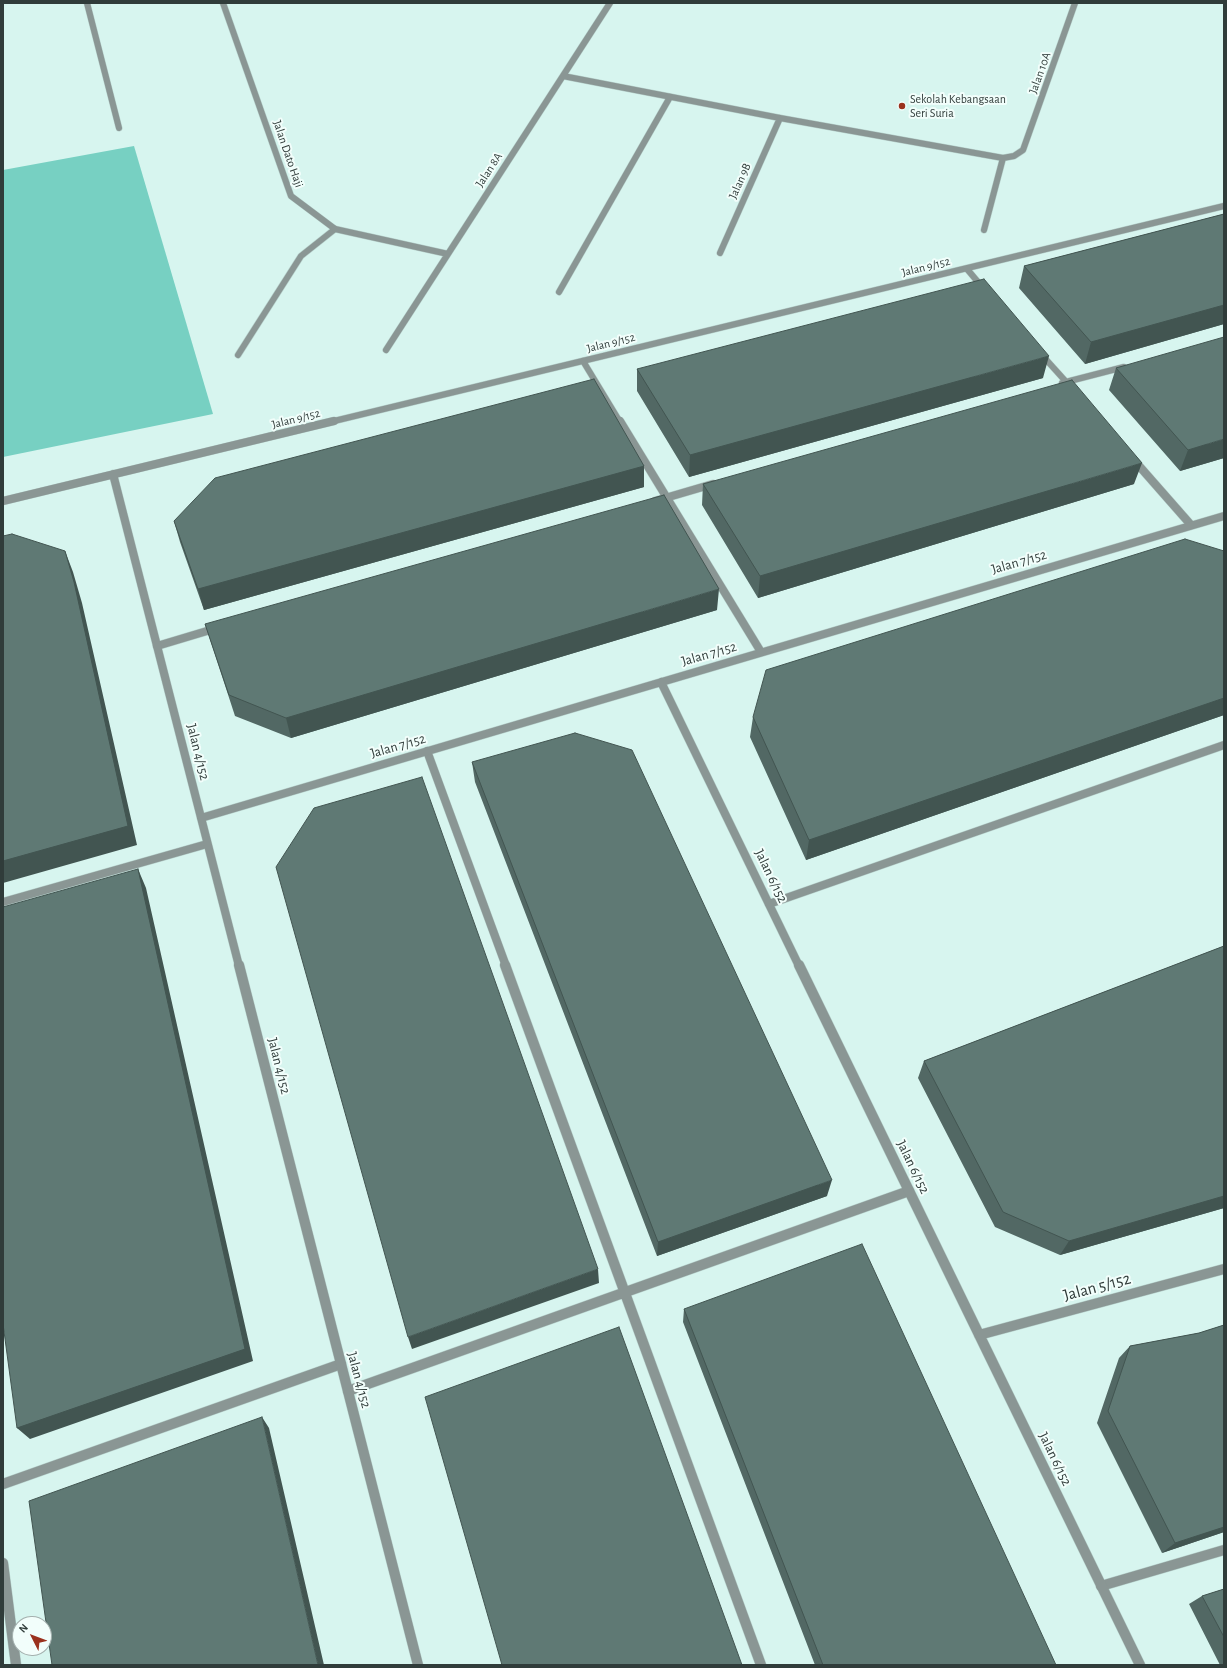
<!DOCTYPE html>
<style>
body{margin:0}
#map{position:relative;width:1227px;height:1668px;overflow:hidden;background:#d7f5ef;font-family:"Alegreya Sans",sans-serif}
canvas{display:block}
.frame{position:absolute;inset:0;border:4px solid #303c3a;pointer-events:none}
.north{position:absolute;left:12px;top:1616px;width:40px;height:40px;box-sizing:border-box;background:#f2fefb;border:1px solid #a4b0ae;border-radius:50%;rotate:312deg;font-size:11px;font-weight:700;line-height:16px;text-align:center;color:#303c3a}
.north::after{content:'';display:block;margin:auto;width:14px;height:18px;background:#9a311d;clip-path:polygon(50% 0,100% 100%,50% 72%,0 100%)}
</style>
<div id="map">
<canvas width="1227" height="1668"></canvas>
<div class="frame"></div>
<div class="north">N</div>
</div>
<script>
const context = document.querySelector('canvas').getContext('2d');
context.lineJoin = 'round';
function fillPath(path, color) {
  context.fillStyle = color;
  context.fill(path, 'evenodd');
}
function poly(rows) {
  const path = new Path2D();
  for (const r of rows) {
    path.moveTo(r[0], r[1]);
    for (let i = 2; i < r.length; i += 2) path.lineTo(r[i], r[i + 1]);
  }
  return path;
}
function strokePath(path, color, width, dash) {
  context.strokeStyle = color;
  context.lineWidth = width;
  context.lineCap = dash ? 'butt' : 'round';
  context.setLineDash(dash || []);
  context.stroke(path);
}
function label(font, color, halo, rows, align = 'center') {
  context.font = font + ' "Alegreya Sans",sans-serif';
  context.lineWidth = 4;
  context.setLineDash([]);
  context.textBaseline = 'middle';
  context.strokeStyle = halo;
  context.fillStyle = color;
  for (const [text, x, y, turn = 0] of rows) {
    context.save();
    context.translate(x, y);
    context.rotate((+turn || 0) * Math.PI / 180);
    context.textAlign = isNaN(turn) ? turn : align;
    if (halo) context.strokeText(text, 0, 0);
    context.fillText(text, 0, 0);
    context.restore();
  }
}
const green = poly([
 [134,146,213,414,3,457,3,170]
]);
const serviceFar2 = poly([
 [87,3,119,128],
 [967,269,983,288],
 [559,292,670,97],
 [1041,354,1069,385],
 [238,355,301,256,335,229],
 [583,361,620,422],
 [1062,383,1124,367]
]);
const serviceFar1 = poly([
 [620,421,761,652],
 [1133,459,1191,525],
 [655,501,713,484],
 [157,646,217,628],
 [427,751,506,966],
 [3,902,207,844],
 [769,904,1224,745]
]);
const service = poly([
 [505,965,761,1665],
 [348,1391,909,1191],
 [3,1484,341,1364],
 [3,1563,16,1665],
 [1101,1586,1224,1550]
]);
const minorFar2 = poly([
 [223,3,291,196,335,229,448,254],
 [563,76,780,118,1003,158,1014,156,1023,150,1075,3],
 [984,230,1003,158],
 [720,253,780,118],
 [386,350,610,3],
 [330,422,1224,206]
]);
const minorFar1 = poly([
 [113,474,239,966],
 [3,501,334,421],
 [661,682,799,966],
 [201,818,1224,516]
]);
const minor = poly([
 [239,965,418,1665],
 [799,965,1140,1665],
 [979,1335,1224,1269]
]);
const wall = poly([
 [1224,214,1224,324,1085,364,1019,288,1024,266],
 [1116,368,1224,458,1180,471,1109,390],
 [637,369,1043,378,689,477,637,391],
 [644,466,644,487,204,610,180,542,174,521],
 [703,484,1134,484,758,598,702,505],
 [1224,551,1224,715,806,860,750,737,753,717],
 [717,610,291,738,235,716,205,624],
 [472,762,827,1196,657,1256,475,782],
 [1224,946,1224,1208,1060,1255,995,1227,918,1078,924,1061],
 [684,1309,1056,1665,815,1665,683,1322],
 [1224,1325,1224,1532,1162,1553,1097,1423,1119,1358,1130,1346,1199,1333],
 [1224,1589,1224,1665,1220,1665,1189,1604,1202,1596]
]);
const shadedWall = poly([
 [1224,305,1224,324,1085,364,1091,342],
 [1049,356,1043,378,689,477,690,455],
 [1224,439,1224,458,1180,471,1188,450],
 [1142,463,1134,484,758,598,760,576],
 [644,466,644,487,204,610,198,589],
 [65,551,73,572,82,603,137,845,3,883,3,861],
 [719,589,717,610,291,738,286,718],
 [1224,698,1224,715,806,860,809,840],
 [138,869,146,888,253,1361,30,1439,17,1428],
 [832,1180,827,1196,657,1256,658,1242],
 [1224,1196,1224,1208,1060,1255,1069,1241],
 [598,1269,599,1283,412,1349,408,1337],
 [262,1417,269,1428,324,1665,318,1665],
 [1224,1527,1224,1532,1162,1553,1175,1543]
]);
const building = poly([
 [1224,214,1224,305,1091,342,1024,266,1224,214],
 [984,279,1049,356,690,455,637,369,984,279],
 [1224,337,1224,439,1188,450,1116,368,1224,337],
 [594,379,644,466,198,589,174,521,215,478,594,379],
 [1072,380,1142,463,760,576,703,484,1072,380],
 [664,495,719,589,286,718,229,695,205,624,664,495],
 [12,534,65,551,74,582,128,826,3,861,3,536,12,534],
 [1185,539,1224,551,1224,698,809,840,753,717,766,670,1185,539],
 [575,733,632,750,832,1180,658,1242,472,762,575,733],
 [422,777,598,1269,408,1337,276,867,314,808,422,777],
 [138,869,245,1349,17,1428,3,1324,3,907,138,869],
 [1224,946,1224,1196,1069,1241,1003,1212,924,1061,1224,946],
 [862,1244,1056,1665,823,1665,684,1309,862,1244],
 [1224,1325,1224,1527,1175,1543,1108,1411,1130,1346,1199,1333,1224,1325],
 [619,1327,742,1665,502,1665,425,1397,619,1327],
 [262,1417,318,1665,52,1665,29,1501,262,1417],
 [1224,1589,1224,1637,1202,1596,1224,1589]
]);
const markers = [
 [902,106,4,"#9a311d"]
];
const farStreetnames = [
 ["Jalan 10A",1040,73,-70],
 ["Jalan Dato Haji",288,154,71],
 ["Jalan 8A",489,170,-57],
 ["Jalan 9B",740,181,-66],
 ["Jalan 9/152",926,267,-14],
 ["Jalan 9/152",611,343,-14],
 ["Jalan 9/152",296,419,-14]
];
const farPoinames = [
 ["Sekolah Kebangsaan",910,99],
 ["Seri Suria",910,113]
];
const streetNames = [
 ["Jalan 7/152",1019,562,-16],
 ["Jalan 7/152",709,654,-16],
 ["Jalan 7/152",398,746,-16],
 ["Jalan 4/152",198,752,76],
 ["Jalan 6/152",771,876,64],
 ["Jalan 4/152",279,1066,76],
 ["Jalan 6/152",913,1167,64],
 ["Jalan 4/152",359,1380,75],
 ["Jalan 6/152",1055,1459,64]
];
const nearStreetnames = [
 ["Jalan 5/152",1097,1287,-15]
];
fillPath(green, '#77d0c2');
strokePath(serviceFar2, '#b6d0cb', 7);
strokePath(serviceFar1, '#b6d0cb', 9);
strokePath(service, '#b6d0cb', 11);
strokePath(minorFar2, '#b6d0cb', 7);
strokePath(minorFar1, '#b6d0cb', 9);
strokePath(minor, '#b6d0cb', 11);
strokePath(serviceFar2, '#8a9694', 6);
strokePath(serviceFar1, '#8a9694', 8);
strokePath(service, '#8a9694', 10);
strokePath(minorFar2, '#8a9694', 6);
strokePath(minorFar1, '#8a9694', 8);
strokePath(minor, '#8a9694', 10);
fillPath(wall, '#526864');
fillPath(shadedWall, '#425551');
fillPath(building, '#5f7974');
strokePath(building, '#425551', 1);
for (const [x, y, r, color] of markers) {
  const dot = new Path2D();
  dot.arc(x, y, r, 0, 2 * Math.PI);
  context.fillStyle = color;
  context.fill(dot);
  strokePath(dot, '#f2fefb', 1.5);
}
label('12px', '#303c3a', '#f2fefb', farStreetnames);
label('12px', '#303c3a', '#f2fefb', farPoinames, 'left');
label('14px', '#303c3a', '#f2fefb', streetNames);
label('17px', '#303c3a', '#f2fefb', nearStreetnames);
</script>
